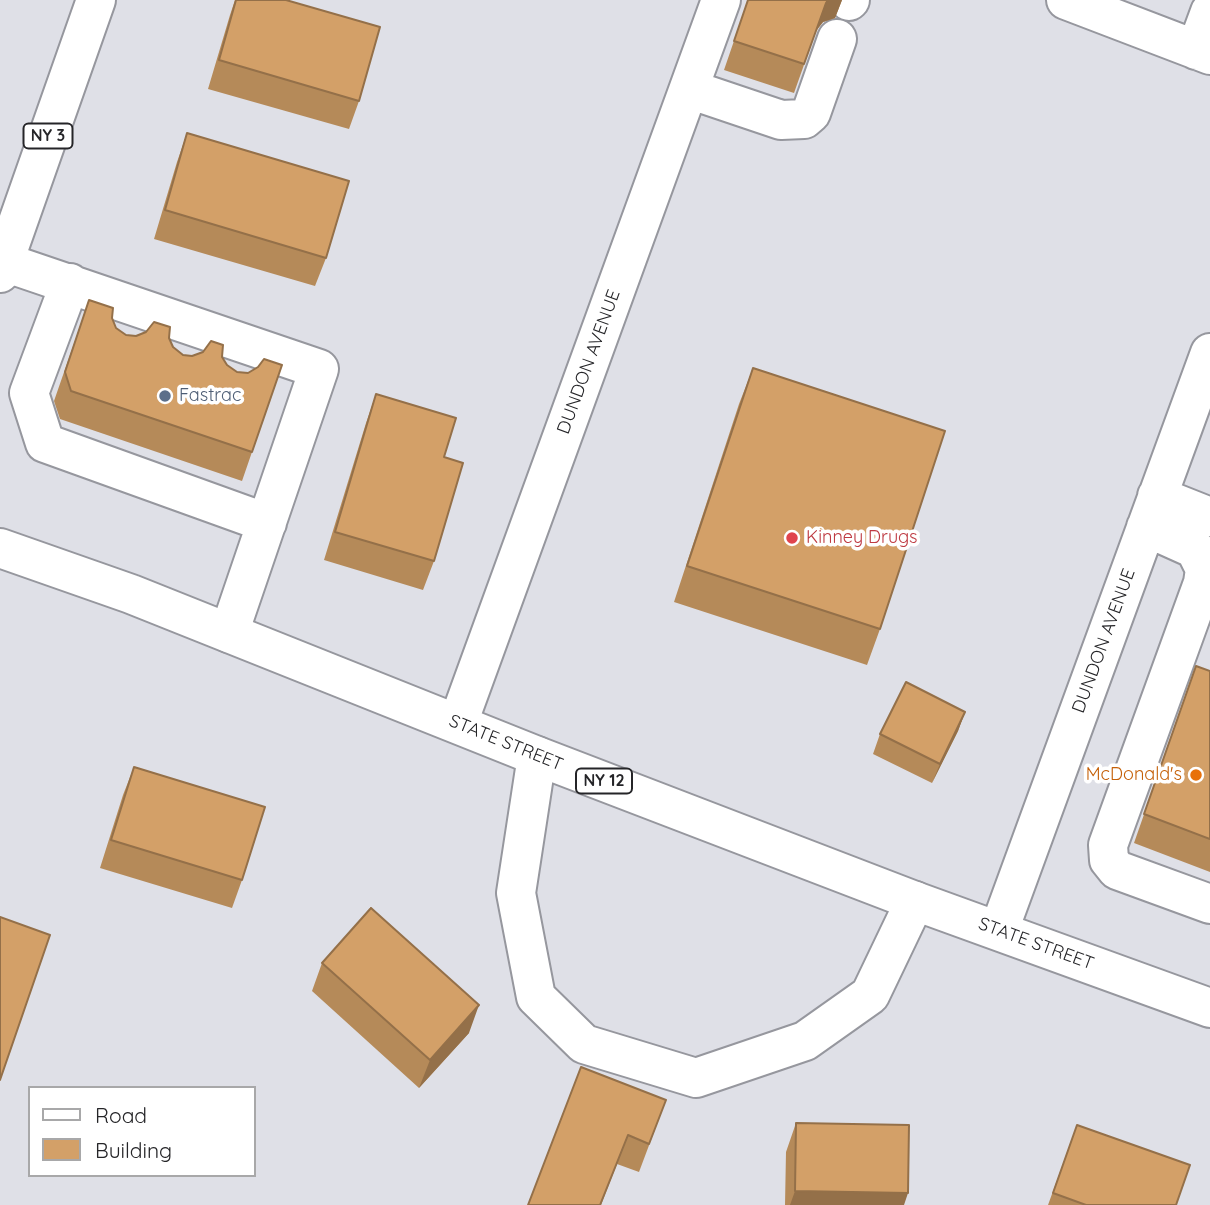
<!DOCTYPE html>
<style>
body{margin:0}
#map{position:relative;width:1210px;height:1205px;overflow:hidden;background:#dfe0e7;font-family:Quicksand,sans-serif}
canvas{display:block}
.legend{position:absolute;left:28px;top:1086px;width:228px;height:91px;box-sizing:border-box;background:#fff;border:2px solid #a8a8a9;margin:0;padding:9px 12px;list-style:none;font-size:21px;color:#252528}
.legend li{display:flex;align-items:center;gap:14px;height:35px}
.legend b{width:35px;border:2px solid #a8a8a9}
</style>
<div id="map">
<canvas width="1210" height="1205"></canvas>
<ul class="legend">
<li><b style="height:9px;background:#fff"></b>Road</li>
<li><b style="height:19px;background:#d3a068"></b>Building</li>
</ul>
</div>
<script>
const context = document.querySelector('canvas').getContext('2d');
context.lineJoin = 'round';
function poly(rows) {
  const path = new Path2D();
  for (const r of rows) {
    path.moveTo(r[0], r[1]);
    for (let i = 2; i < r.length; i += 2) path.lineTo(r[i], r[i + 1]);
  }
  return path;
}
function strokePath(path, color, width, dash) {
  context.strokeStyle = color;
  context.lineWidth = width;
  context.lineCap = dash ? 'butt' : 'round';
  context.setLineDash(dash || []);
  context.stroke(path);
}
function fillPath(path, color) {
  context.fillStyle = color;
  context.fill(path, 'evenodd');
}
function label(font, color, halo, rows, align = 'center') {
  context.font = font + ' Quicksand,sans-serif';
  context.lineWidth = 7;
  context.setLineDash([]);
  context.textBaseline = 'middle';
  context.strokeStyle = halo;
  context.fillStyle = color;
  for (const [text, x, y, turn = 0] of rows) {
    context.save();
    context.translate(x, y);
    context.rotate((+turn || 0) * Math.PI / 180);
    context.textAlign = isNaN(turn) ? turn : align;
    if (halo) context.strokeText(text, 0, 0);
    context.fillText(text, 0, 0);
    context.restore();
  }
}
const minor = poly([
 [1066,0,1210,55],
 [849,1,850,0],
 [1196,50,1210,12],
 [689,89,781,120,804,119,811,113,837,39],
 [4,262,319,369,229,633],
 [70,283,29,393,45,443,267,523],
 [1157,496,1210,517],
 [1146,527,1195,549,1205,569,1203,583,1108,845,1109,860,1117,870,1210,904],
 [458,723,721,0],
 [537,756,516,893,536,997,584,1044,696,1078,805,1041,870,995,915,901],
 [999,930,1210,353]
]);
const major = poly([
 [0,273,96,0]
]);
const highway = poly([
 [0,548,131,594,537,756,915,901,1210,1008]
]);
const wall = poly([
 [235,0,286,0,359,101,349,129,208,89,230,15],
 [748,0,842,0,835,18,823,22,816,31,794,93,724,70],
 [187,133,326,258,315,286,154,239,177,162],
 [89,300,112,318,116,328,126,335,169,338,173,347,183,355,192,356,222,357,252,452,242,481,60,419,54,401],
 [753,368,880,629,867,665,674,602,739,404],
 [376,394,444,457,434,561,423,590,324,560,366,423],
 [1196,666,1210,671,1210,872,1134,843],
 [965,712,958,731,932,783,873,754,880,734],
 [134,767,242,880,232,908,100,868,123,795],
 [322,963,469,1033,419,1088,312,991],
 [666,1100,639,1172,617,1164,601,1205,528,1205],
 [796,1123,904,1205,785,1205,786,1152],
 [1077,1125,1176,1205,1048,1205]
]);
const shadedWall = poly([
 [828,0,842,0,835,18,823,22,815,32,826,3],
 [965,712,958,731,932,783,940,764],
 [479,1005,469,1033,419,1088,430,1060],
 [795,1191,908,1193,904,1205,790,1205]
]);
const building = poly([
 [236,0,286,0,380,27,359,101,219,60,236,0],
 [748,0,828,0,826,3,804,64,734,41,748,0],
 [187,133,349,181,326,258,165,210,187,133],
 [89,300,113,308,112,318,116,328,126,335,136,336,146,332,154,322,170,327,169,338,173,347,183,355,192,356,203,352,211,341,223,345,222,357,227,365,237,372,248,373,258,367,264,359,282,365,252,452,71,391,65,372,89,300],
 [753,368,945,431,880,629,687,566,753,368],
 [376,394,456,418,444,457,463,463,434,561,335,532,376,394],
 [1196,666,1210,671,1210,839,1144,814,1196,666],
 [906,682,965,712,940,764,880,734,906,682],
 [134,767,265,807,242,880,111,840,134,767],
 [371,908,479,1005,430,1060,322,963,371,908],
 [0,917,50,935,0,1080,0,917],
 [581,1067,666,1100,649,1144,628,1135,600,1205,528,1205,581,1067],
 [796,1123,909,1125,908,1193,795,1191,796,1123],
 [1077,1125,1190,1165,1176,1205,1086,1205,1053,1193,1077,1125]
]);
const markers = [
 [165,396,7,"#5c6f8a"],
 [792,538,7,"#e0444e"],
 [1196,775,7,"#e8710a"]
];
const shields = [
 [48,136,49],
 [604,781,56]
];
const shieldNames = [
 ["NY 3",48,136],
 ["NY 12",604,781]
];
const streetNames = [
 ["DUNDON AVENUE",589,362,-70],
 ["DUNDON AVENUE",1104,641,-70],
 ["STATE STREET",506,743,22],
 ["STATE STREET",1036,944,20]
];
const serviceNames = [
 ["Fastrac",179,396]
];
const healthNames = [
 ["Kinney Drugs",806,538]
];
const foodNames = [
 ["McDonald's",1182,775]
];
strokePath(minor, '#96979e', 42);
strokePath(major, '#96979e', 42);
strokePath(highway, '#96979e', 42);
strokePath(minor, '#fff', 38);
strokePath(major, '#fff', 38);
strokePath(highway, '#fff', 38);
fillPath(wall, '#b58a59');
fillPath(shadedWall, '#947049');
fillPath(building, '#d3a068');
strokePath(building, '#947049', 2);
for (const [x, y, r, color] of markers) {
  const dot = new Path2D();
  dot.arc(x, y, r, 0, 2 * Math.PI);
  context.fillStyle = color;
  context.fill(dot);
  strokePath(dot, '#fff', 2.5);
}
for (const [x, y, w] of shields) {
  const box = new Path2D();
  box.roundRect(x - w / 2, y - 12.5, w, 25, 5);
  context.fillStyle = '#fff';
  context.fill(box);
  strokePath(box, '#252528', 2);
}
label('bold 16px', '#252528', null, shieldNames);
label('18px', '#252528', '#fff', streetNames);
label('18px', '#4e5e75', '#fff', serviceNames, 'left');
label('18px', '#be3a42', '#fff', healthNames, 'left');
label('18px', '#c56008', '#fff', foodNames, 'right');
</script>
